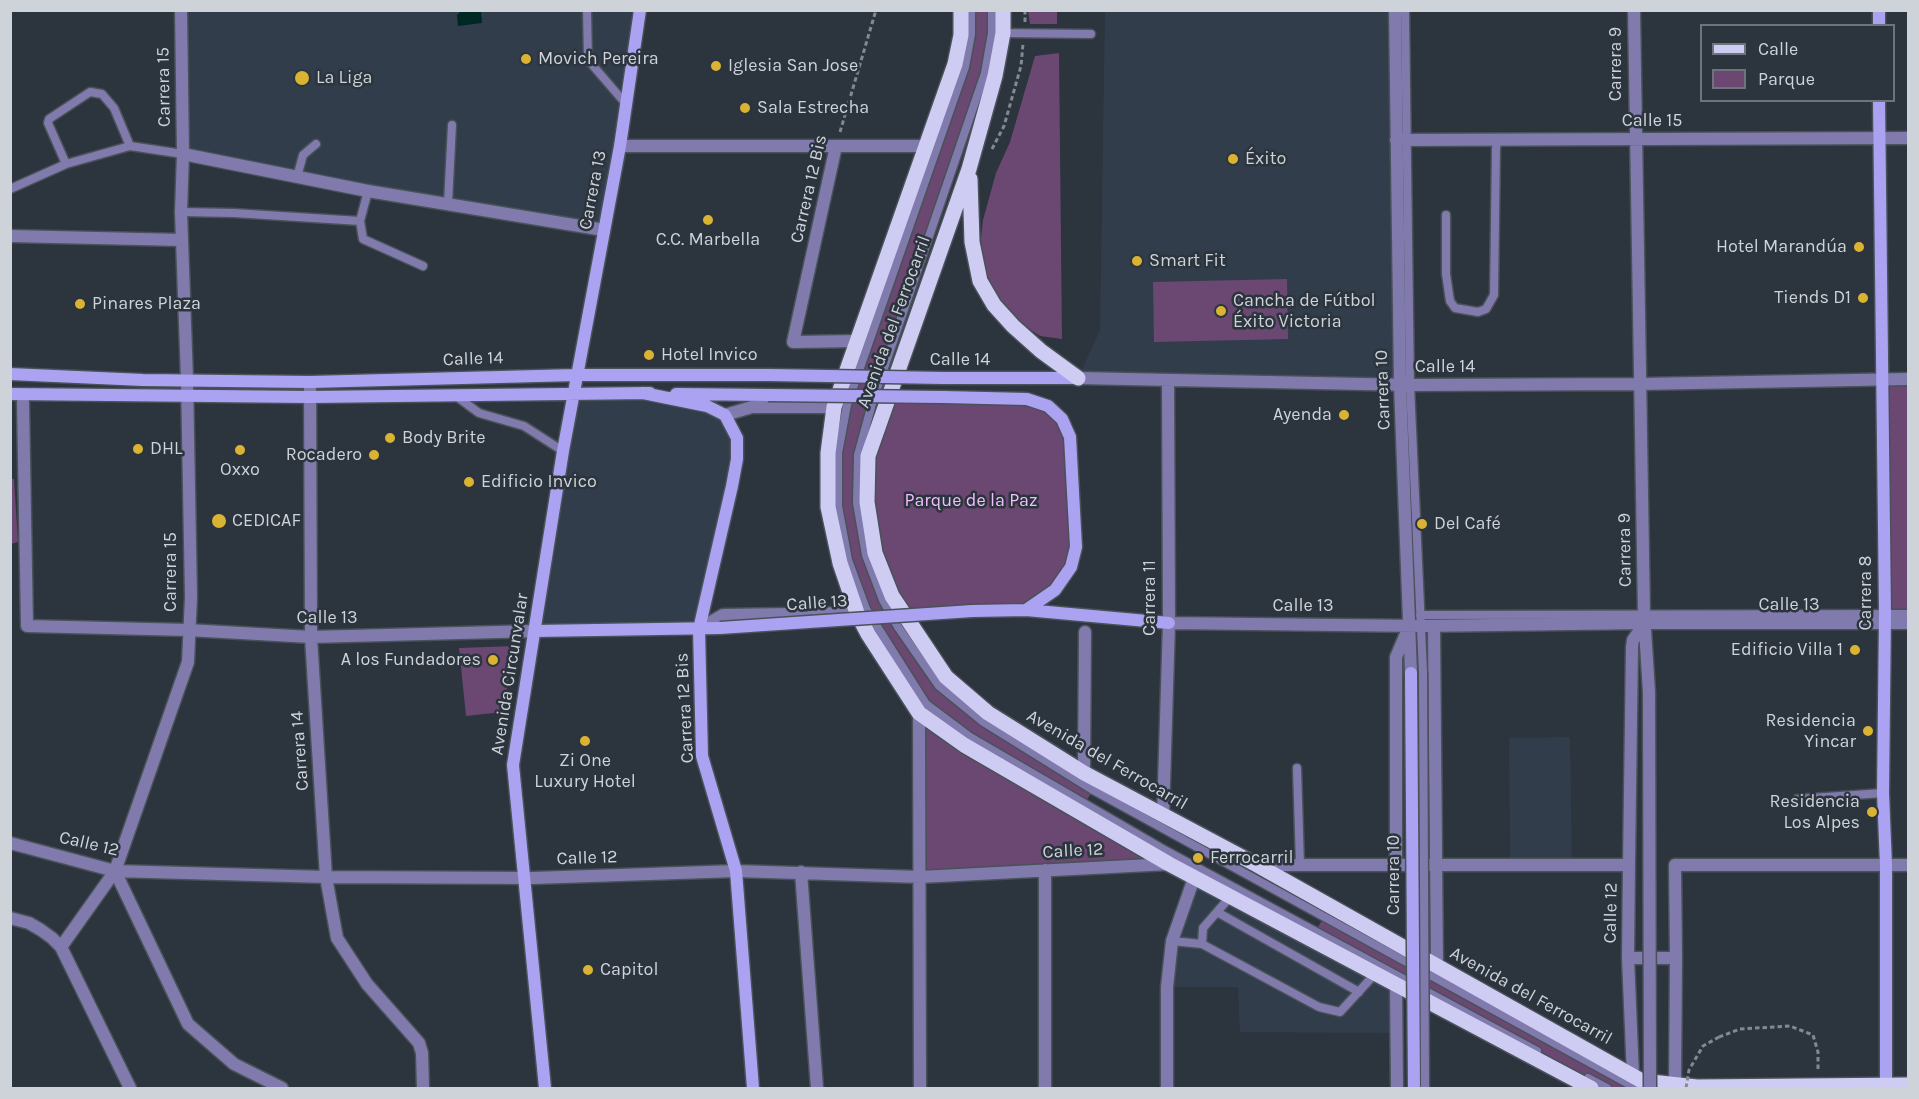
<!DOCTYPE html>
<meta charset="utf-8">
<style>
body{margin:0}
#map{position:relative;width:1919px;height:1099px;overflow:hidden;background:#2c343d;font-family:Karla,sans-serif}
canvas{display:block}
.frame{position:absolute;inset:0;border:12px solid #ced3d9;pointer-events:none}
.legend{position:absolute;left:1700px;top:24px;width:195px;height:78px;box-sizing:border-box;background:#2c343d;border:2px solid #6d747b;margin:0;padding:8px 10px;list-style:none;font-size:18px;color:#ced3d9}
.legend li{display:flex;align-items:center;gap:12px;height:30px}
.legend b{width:30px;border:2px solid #6d747b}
</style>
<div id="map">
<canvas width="1919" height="1099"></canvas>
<div class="frame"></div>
<ul class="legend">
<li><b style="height:8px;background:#cfccf4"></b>Calle</li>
<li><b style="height:16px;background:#6a4871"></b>Parque</li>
</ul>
</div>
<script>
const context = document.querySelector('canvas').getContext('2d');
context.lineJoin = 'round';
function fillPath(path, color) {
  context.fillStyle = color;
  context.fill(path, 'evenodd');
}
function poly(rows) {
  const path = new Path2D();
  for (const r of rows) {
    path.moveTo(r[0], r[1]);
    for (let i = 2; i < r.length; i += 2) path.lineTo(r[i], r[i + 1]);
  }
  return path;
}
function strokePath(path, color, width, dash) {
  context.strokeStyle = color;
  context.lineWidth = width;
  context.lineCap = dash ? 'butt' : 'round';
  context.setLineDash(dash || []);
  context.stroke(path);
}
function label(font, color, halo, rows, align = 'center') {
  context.font = font + ' Karla,sans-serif';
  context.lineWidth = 5;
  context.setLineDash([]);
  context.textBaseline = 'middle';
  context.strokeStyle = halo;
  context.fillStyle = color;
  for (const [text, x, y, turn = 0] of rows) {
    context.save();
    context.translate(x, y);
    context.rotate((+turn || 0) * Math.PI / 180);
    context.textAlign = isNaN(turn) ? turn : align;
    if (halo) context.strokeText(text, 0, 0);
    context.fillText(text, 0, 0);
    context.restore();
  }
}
const built = poly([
 [181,11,640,11,604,230,183,154],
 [1105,11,1395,11,1400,385,1078,378,1100,330],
 [573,393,643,393,725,415,737,438,699,629,535,631],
 [1570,737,1572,865,1510,865,1509,738],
 [1194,878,1396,985,1396,1033,1240,1032,1238,987,1167,987]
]);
const green = poly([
 [971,11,992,11,985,73,858,455,883,600,939,686,1093,790,1085,803,970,737,926,704,877,630,848,560,838,506,838,453,847,405],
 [1028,11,1057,11,1057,24,1030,24],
 [1059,53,1062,339,1040,336,1019,322,1007,310,987,281,983,267,981,238,983,220,996,173,1010,142,1035,56],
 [1287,279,1288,339,1154,342,1153,282],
 [1908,379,1908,614,1885,614,1882,380],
 [887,397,1048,406,1070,437,1071,567,1026,610,905,617,875,553,868,456],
 [11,479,14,479,18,542,11,544],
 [514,646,503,712,466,716,459,648],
 [919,713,1169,864,920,877],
 [1324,917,1636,1088,1607,1088,1315,932]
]);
const water = poly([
 [461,11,481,11,482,23,458,26,457,15]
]);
const path = poly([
 [1025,22,1025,10],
 [840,132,876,10],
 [992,149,1004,126,1021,66,1023,44],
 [1719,1037,1740,1029,1790,1026,1813,1035,1818,1052,1818,1071]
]);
const lane = poly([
 [587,10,588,60,626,104],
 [971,10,971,34,965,67,847,405,838,453,838,506,848,560,866,609,926,704,970,737,1161,848,1537,1051],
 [992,10,992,33,985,73,873,400,858,455,857,503,866,555,883,600,898,627,939,686,982,721,1093,790,1636,1088],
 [1405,10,1410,385,1423,672],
 [1003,33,1091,34],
 [66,164,48,123,49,119,90,92,102,94,114,108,130,146],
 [297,177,303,155,316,144],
 [10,189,66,164,130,146,183,154],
 [448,203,452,125],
 [181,212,234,213,360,221,363,239,423,266],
 [1446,215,1446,274,1450,301,1455,308,1478,312,1486,309,1494,295,1496,148,1498,139],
 [360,221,368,191],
 [456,396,479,413,524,426,563,451],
 [1420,615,1908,614],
 [1297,768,1300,865],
 [1797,799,1883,793],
 [1230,897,1203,928,1202,944,1319,1007,1340,1012,1375,974],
 [1217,912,1359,992],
 [1172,941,1202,944],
 [1588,1078,1607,1088]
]);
const street = poly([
 [1395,10,1400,385,1411,673],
 [1634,10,1644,614,1649,692],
 [1396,140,1908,138],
 [620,146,927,146],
 [836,146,793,342,858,341],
 [183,154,368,191,604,230],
 [10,236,182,240],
 [1078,378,1410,385,1641,384,1908,379],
 [310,382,311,637,326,877,337,938,367,984,419,1043,422,1053,423,1088],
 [23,402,27,626,188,630,311,637,535,631],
 [725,415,752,407,834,407],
 [1169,623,1421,626,1645,623,1908,623],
 [1434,626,1437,966],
 [699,629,723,615,857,613],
 [919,713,920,1088],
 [1084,773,1085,632],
 [1163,816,1169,623,1168,380],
 [10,843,115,871,326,877,533,878,736,871,920,877,1169,864],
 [1258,865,1629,865,1628,958,1676,958,1675,865,1908,865],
 [1396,865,1396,657,1408,629],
 [1629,865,1632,647,1633,640,1645,623],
 [1045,870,1045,1088],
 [115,871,188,1024,234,1064,282,1088],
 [801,872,817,1088],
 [10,918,29,923,41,930,52,938,61,947,130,1088],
 [61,947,115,871,188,662,191,597,187,379,181,212,183,154,181,10],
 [1628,958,1633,1076],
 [1396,985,1397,1088],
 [1675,1085,1676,958],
 [1167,1088,1167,987,1172,941,1194,878]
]);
const secondary = poly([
 [1879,26,1879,10],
 [1879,100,1885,614,1883,793,1886,865,1886,1085],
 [10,374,143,380,310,382,576,375,769,375],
 [944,378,1078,378],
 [643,393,707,406,725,415,737,438,737,459,732,486,699,629,702,756,736,871,753,1088],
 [10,394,310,397,650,393],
 [676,394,768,395],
 [943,397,1027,399,1048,406,1062,419,1070,437,1076,547,1071,567,1055,590,1026,610],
 [972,611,1026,610,1169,623],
 [535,631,720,628],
 [545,1088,513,765,563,451,620,146,640,10]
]);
const primary = poly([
 [961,10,961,35,955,64,834,407,828,453,828,507,840,563,857,613,868,634,919,713,964,745,1169,864,1591,1088],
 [1003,10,1003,33,995,76,969,169,868,456,867,502,875,553,892,596,946,677,988,713,1084,773,1257,865,1642,1081,1697,1087,1908,1085],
 [970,179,972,242,980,281,994,305,1013,326,1041,351,1078,378]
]);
const pathBridge = poly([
 [1686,1088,1689,1070,1703,1046,1719,1037]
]);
const laneBridge = poly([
 [1423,672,1425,1088]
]);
const streetBridge = poly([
 [1649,692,1650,1088]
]);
const secondaryBridge = poly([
 [769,375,944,378],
 [768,395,943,397],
 [720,628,972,611],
 [1411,673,1414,1088]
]);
const markers = [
 [526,59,6,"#dab333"],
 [716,66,6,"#dab333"],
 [302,78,8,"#dab333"],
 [745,108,6,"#dab333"],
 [1233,159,6,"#dab333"],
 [708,220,6,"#dab333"],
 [1859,247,6,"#dab333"],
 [1137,261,6,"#dab333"],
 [1863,298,6,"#dab333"],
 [80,304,6,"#dab333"],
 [1221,311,6,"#dab333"],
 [649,355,6,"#dab333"],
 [1344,415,6,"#dab333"],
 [390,438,6,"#dab333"],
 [138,449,6,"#dab333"],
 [240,450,6,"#dab333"],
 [374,455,6,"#dab333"],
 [469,482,6,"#dab333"],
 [219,521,8,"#dab333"],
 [1422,524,6,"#dab333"],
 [1855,650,6,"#dab333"],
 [493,660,6,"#dab333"],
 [1868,731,6,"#dab333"],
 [585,741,6,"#dab333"],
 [1872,812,6,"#dab333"],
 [1198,858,6,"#dab333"],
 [588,970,6,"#dab333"]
];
const poiNames = [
 ["Movich Pereira",538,59],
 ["Iglesia San Jose",728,66],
 ["La Liga",316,78],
 ["Sala Estrecha",757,108],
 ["Éxito",1245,159],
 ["C.C. Marbella",708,240,"center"],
 ["Hotel Marandúa",1847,247,"right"],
 ["Smart Fit",1149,261],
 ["Tiends D1",1851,298,"right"],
 ["Cancha de Fútbol",1233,301],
 ["Éxito Victoria",1233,322],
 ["Pinares Plaza",92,304],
 ["Hotel Invico",661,355],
 ["Ayenda",1332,415,"right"],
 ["Body Brite",402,438],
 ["DHL",150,449],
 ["Rocadero",362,455,"right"],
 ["Oxxo",240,470,"center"],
 ["Edificio Invico",481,482],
 ["CEDICAF",232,521],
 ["Del Café",1434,524],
 ["Edificio Villa 1",1843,650,"right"],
 ["A los Fundadores",481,660,"right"],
 ["Residencia",1856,721,"right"],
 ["Yincar",1856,742,"right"],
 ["Zi One",585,761,"center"],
 ["Luxury Hotel",585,782,"center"],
 ["Residencia",1860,802,"right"],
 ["Los Alpes",1860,823,"right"],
 ["Ferrocarril",1210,858],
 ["Capitol",600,970]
];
const streetNames = [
 ["Carrera 9",1616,64,-90],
 ["Carrera 15",164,87,-91],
 ["Calle 15",1652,121],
 ["Carrera 12 Bis",809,189,-77],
 ["Carrera 13",593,190,-79],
 ["Avenida del Ferrocarril",894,322,-70],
 ["Calle 14",473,359,-2],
 ["Calle 14",960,360],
 ["Calle 14",1445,367],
 ["Carrera 10",1383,390,-92],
 ["Carrera 9",1625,550,-91],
 ["Carrera 15",171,572,-90],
 ["Carrera 8",1866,593,-90],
 ["Carrera 11",1150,598,-90],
 ["Calle 13",817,603,-4],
 ["Calle 13",1789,605],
 ["Calle 13",1303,606],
 ["Calle 13",327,618],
 ["Avenida Circunvalar",510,674,-81],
 ["Carrera 12 Bis",685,708,-93],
 ["Carrera 14",300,751,-94],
 ["Avenida del Ferrocarril",1107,760,30],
 ["Calle 12",89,844,13],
 ["Calle 12",1073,851,-3],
 ["Calle 12",587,858,-2],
 ["Carrera 10",1394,875,-90],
 ["Calle 12",1611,913,-89],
 ["Avenida del Ferrocarril",1531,996,29]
];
const parkNames = [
 ["Parque de la Paz",971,501]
];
fillPath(built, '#323d4c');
fillPath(green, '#6a4871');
fillPath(water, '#012725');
strokePath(lane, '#495159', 11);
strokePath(street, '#495159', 15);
strokePath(secondary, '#495159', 15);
strokePath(primary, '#495159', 18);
strokePath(path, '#838991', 3, [4.5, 3]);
strokePath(lane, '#807bac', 8);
strokePath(street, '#807bac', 12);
strokePath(secondary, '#aba3f1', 12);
strokePath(primary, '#cfccf4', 15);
strokePath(laneBridge, '#495159', 11, []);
strokePath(streetBridge, '#495159', 15, []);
strokePath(secondaryBridge, '#495159', 15, []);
strokePath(pathBridge, '#838991', 3, [4.5, 3]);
strokePath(laneBridge, '#807bac', 8);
strokePath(streetBridge, '#807bac', 12);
strokePath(secondaryBridge, '#aba3f1', 12);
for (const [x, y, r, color] of markers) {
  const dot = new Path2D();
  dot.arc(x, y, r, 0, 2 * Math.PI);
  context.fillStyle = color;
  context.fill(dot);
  strokePath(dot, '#2c343d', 2);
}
label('18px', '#ced3d9', '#2c343d', poiNames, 'left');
label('18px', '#ced3d9', '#2c343d', streetNames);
label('18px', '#f4bdff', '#2c343d', parkNames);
</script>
